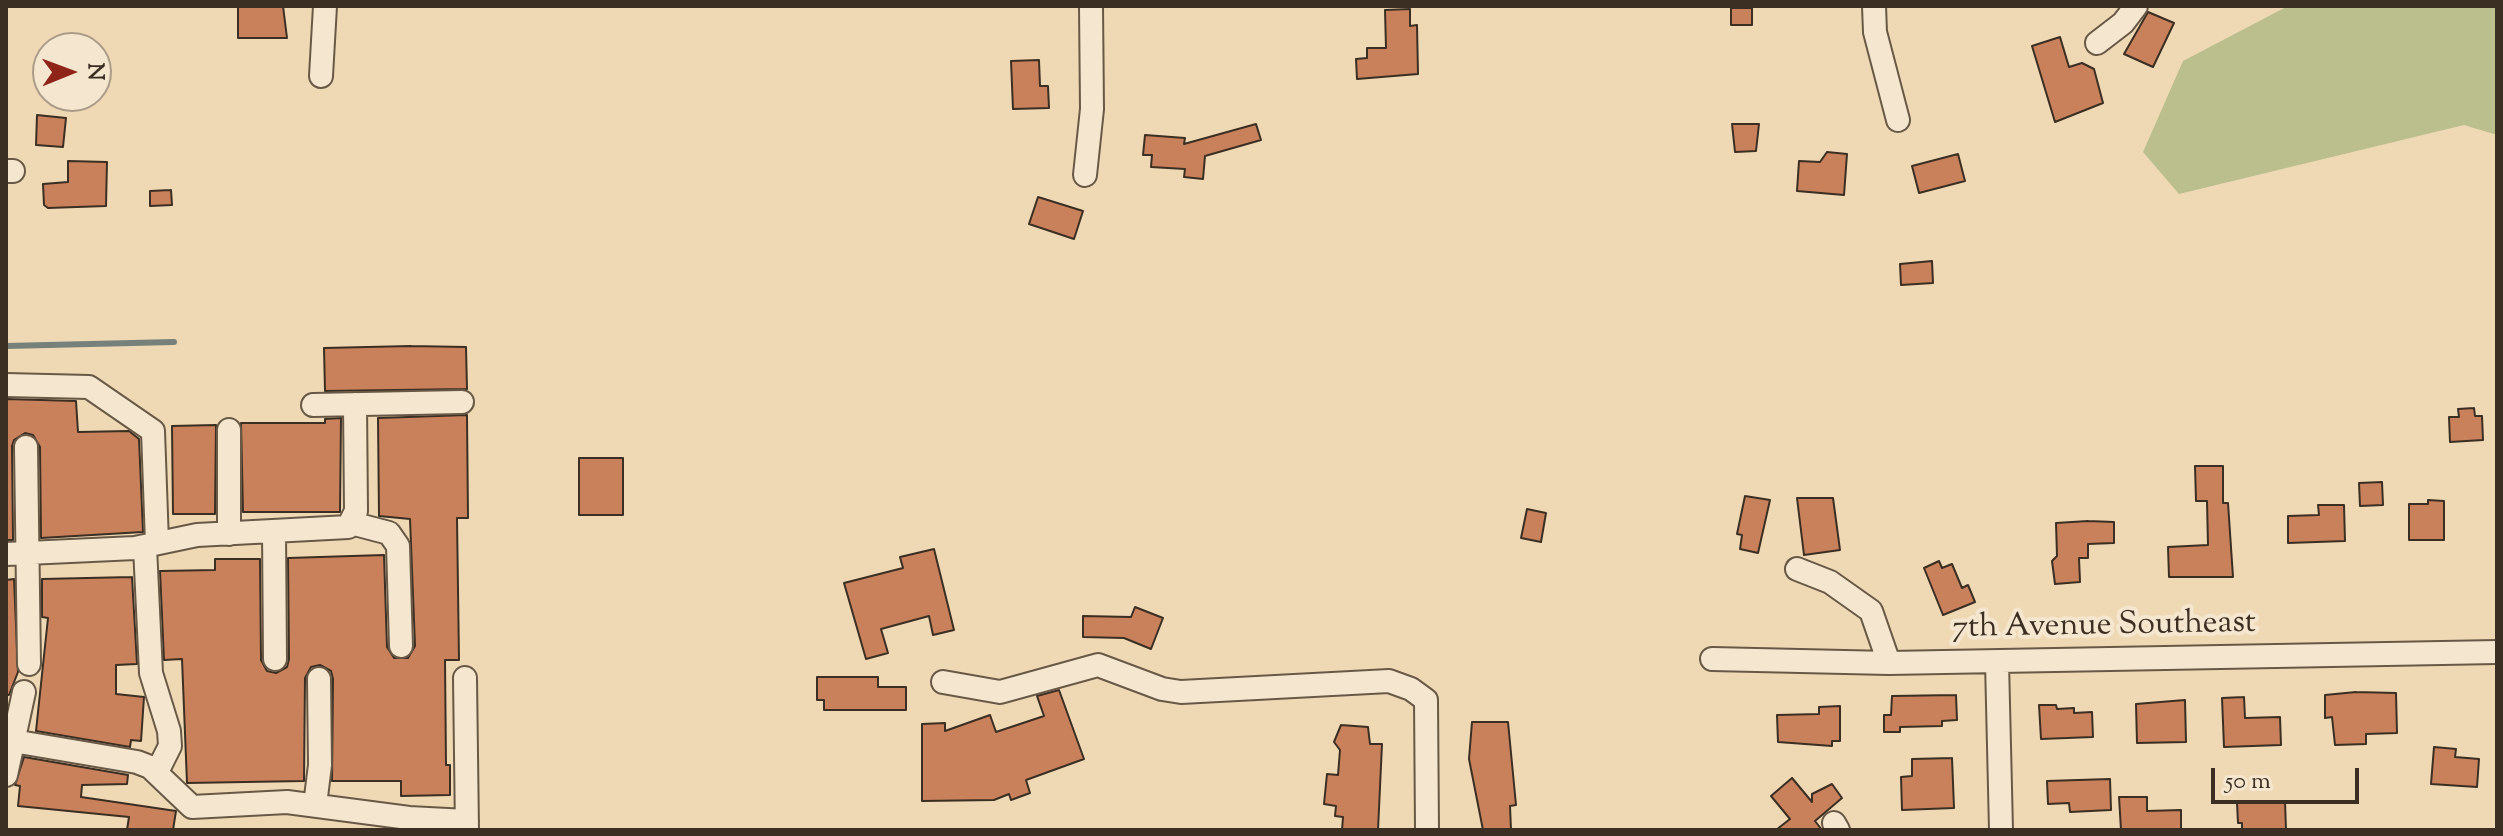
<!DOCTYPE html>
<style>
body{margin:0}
#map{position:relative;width:2503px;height:836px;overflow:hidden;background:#efd9b5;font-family:"Sorts Mill Goudy",serif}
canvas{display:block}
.frame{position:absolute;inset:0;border:8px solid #3b2e22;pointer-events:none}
.north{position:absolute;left:32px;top:32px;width:80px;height:80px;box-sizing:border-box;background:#f5e6cf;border:2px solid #ab9c8a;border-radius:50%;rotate:89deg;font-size:22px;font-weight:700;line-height:32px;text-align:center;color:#3b2e22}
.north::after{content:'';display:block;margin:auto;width:28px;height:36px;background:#8f2418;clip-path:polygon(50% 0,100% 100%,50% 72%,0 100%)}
.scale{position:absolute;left:2211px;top:768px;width:148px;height:36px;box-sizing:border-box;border:4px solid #3b2e22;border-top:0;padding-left:10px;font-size:24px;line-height:28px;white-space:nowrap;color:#3b2e22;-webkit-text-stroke:6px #f5e6cf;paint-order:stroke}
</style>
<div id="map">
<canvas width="2503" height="836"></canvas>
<div class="frame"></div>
<div class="north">N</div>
<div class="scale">50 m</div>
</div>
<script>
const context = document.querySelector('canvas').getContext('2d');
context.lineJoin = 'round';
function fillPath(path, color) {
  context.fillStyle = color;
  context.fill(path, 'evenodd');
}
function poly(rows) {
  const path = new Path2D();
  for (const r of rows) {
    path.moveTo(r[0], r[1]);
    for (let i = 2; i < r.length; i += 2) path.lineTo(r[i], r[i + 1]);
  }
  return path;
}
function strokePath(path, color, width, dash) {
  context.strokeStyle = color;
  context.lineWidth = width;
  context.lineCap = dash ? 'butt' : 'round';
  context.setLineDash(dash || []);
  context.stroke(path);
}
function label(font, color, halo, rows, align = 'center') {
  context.font = font + ' "Sorts Mill Goudy",serif';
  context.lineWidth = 8;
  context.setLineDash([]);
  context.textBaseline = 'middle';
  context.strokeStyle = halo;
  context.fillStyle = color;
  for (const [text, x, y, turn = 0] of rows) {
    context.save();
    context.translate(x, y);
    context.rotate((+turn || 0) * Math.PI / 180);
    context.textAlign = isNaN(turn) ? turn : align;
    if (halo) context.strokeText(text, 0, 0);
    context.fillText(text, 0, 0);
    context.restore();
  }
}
const green = poly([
 [2288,6,2497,6,2497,135,2464,125,2179,194,2143,152,2183,61]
]);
const stream = poly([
 [6,346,174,342]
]);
const building = poly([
 [238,6,283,6,287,38,238,38,238,6],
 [1731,8,1752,8,1752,25,1731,25,1731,8],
 [1410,9,1410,26,1417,25,1418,74,1357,79,1356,59,1367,58,1367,48,1386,48,1385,10,1410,9],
 [2148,12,2174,23,2153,67,2124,54,2148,12],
 [2060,37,2069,67,2082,63,2094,69,2103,103,2055,122,2032,46,2060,37],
 [1039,60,1040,86,1048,86,1049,108,1013,109,1011,61,1039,60],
 [37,115,66,118,63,147,36,145,37,115],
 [1256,124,1261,140,1205,156,1203,179,1184,177,1185,169,1151,167,1152,155,1143,155,1145,135,1185,138,1184,144,1256,124],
 [1732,124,1759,124,1756,151,1735,152,1732,124],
 [1827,152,1847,154,1844,195,1797,191,1799,161,1820,162,1827,152],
 [1958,154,1965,181,1919,193,1912,166,1958,154],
 [68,161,107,162,106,206,48,208,44,205,43,184,68,182,68,161],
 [171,190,172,205,150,206,150,191,171,190],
 [1038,197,1083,211,1074,239,1029,224,1038,197],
 [1932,261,1933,283,1901,285,1900,264,1932,261],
 [411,346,466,347,467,389,325,391,324,348,411,346],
 [6,399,76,401,78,432,129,431,139,439,143,532,41,538,40,447,33,435,25,433,14,440,12,446,13,540,6,540,6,399],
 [2474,408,2475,416,2482,416,2483,440,2450,442,2449,417,2459,417,2458,409,2474,408],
 [467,415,468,518,457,518,459,660,445,660,446,765,450,765,450,795,401,796,401,781,332,781,333,679,331,671,320,665,311,667,305,678,304,781,187,783,182,659,164,660,160,571,215,570,215,559,260,559,261,660,267,671,276,673,287,667,289,659,288,558,384,555,387,647,394,658,408,658,415,646,410,519,379,516,378,418,467,415],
 [341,418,340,512,243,512,241,423,325,423,325,419,341,418],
 [216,425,215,514,173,514,172,426,216,425],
 [579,458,623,458,623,515,579,515,579,458],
 [2195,466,2223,466,2223,503,2228,503,2233,577,2169,577,2168,547,2208,545,2207,501,2196,501,2195,466],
 [2382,482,2383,505,2360,506,2359,483,2382,482],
 [1745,496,1770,500,1758,553,1740,549,1742,535,1737,534,1745,496],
 [1797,498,1833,498,1840,550,1804,555,1797,498],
 [2428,500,2444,501,2444,540,2409,540,2409,504,2428,504,2428,500],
 [2318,505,2344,505,2345,541,2288,543,2288,516,2319,515,2318,505],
 [1527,509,1546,513,1541,542,1521,538,1527,509],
 [2088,521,2114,522,2114,543,2088,544,2088,558,2079,558,2080,582,2055,584,2052,561,2057,556,2056,523,2088,521],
 [934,549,954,630,933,635,929,616,881,629,888,653,866,659,844,583,903,568,900,557,934,549],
 [1939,561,1942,568,1952,564,1962,588,1968,585,1975,602,1943,615,1924,568,1939,561],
 [132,577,137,664,116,665,116,694,144,697,141,741,131,740,130,747,36,731,48,618,42,617,42,579,132,577],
 [14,579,18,672,9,695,6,695,6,580,14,579],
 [1135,607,1163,618,1151,649,1124,638,1083,637,1083,616,1131,617,1135,607],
 [817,677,878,677,878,687,906,687,906,710,824,710,824,700,817,700,817,677],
 [1059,690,1084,759,1026,780,1030,793,1011,800,1009,794,994,800,922,801,922,724,945,723,945,731,990,715,996,732,1044,716,1037,696,1059,690],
 [2356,692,2396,693,2397,733,2366,734,2366,744,2335,745,2332,717,2325,718,2325,695,2356,692],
 [1956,695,1957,720,1942,721,1942,726,1900,727,1900,732,1884,732,1884,715,1891,715,1892,696,1956,695],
 [2244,697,2245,718,2280,717,2281,745,2224,747,2222,698,2244,697],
 [2185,700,2186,742,2137,743,2136,704,2185,700],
 [2039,705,2056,705,2057,709,2074,708,2074,713,2092,712,2093,737,2041,739,2039,705],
 [1840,706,1840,741,1832,741,1832,746,1778,742,1777,715,1819,714,1819,707,1840,706],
 [1472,722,1508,722,1516,805,1510,806,1511,830,1483,830,1469,759,1472,722],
 [1341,725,1368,727,1370,744,1382,744,1378,830,1342,830,1343,817,1335,816,1336,806,1324,804,1327,774,1338,775,1340,750,1334,742,1341,725],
 [2434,747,2456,749,2455,757,2479,759,2477,787,2431,784,2434,747],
 [24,757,128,775,127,784,82,785,81,797,176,811,173,830,127,830,129,817,18,806,20,786,15,785,24,757],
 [1952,758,1954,808,1902,810,1901,777,1912,776,1912,759,1952,758],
 [1792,778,1812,802,1812,794,1832,784,1842,798,1815,821,1822,830,1776,830,1790,819,1771,796,1792,778],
 [2110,779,2111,810,2070,812,2069,803,2048,804,2047,781,2110,779],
 [2119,797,2147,797,2147,811,2181,810,2181,830,2121,830,2119,797],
 [2285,801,2286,830,2242,830,2242,823,2238,823,2237,803,2285,801]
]);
const minor = poly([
 [1874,6,1875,32,1898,120],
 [2097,43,2123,23,2136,6],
 [321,76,325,6],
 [6,171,13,171],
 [1085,175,1092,109,1091,6],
 [6,385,89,387,153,431,157,543],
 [313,405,462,402],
 [229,430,229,534],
 [26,447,29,664],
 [351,523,389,533,398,546,401,646],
 [274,532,275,659],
 [145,547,151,673,169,731,170,746,157,772],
 [6,554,135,548,197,535,348,527,356,511,355,404],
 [1797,569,1830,582,1871,611,1889,663],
 [1712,659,1889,663,2497,652],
 [1997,662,2001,830],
 [465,678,467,830],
 [943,682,1000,692,1098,665,1162,689,1181,692,1389,681,1411,689,1426,700,1427,830],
 [13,741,137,762,150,767,192,807,287,802,409,818,467,821],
 [6,775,24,692],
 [315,805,320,765,319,679],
 [1834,823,1838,830]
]);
const streetNames = [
 ["7th Avenue Southeast",2104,628,-1]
];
fillPath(green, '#babf8d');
strokePath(stream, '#76817b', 6);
fillPath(building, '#c9815c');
strokePath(building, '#3b2e22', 2);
strokePath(minor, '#685947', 26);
strokePath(minor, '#f5e6cf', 22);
label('32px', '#3b2e22', '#f5e6cf', streetNames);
</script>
